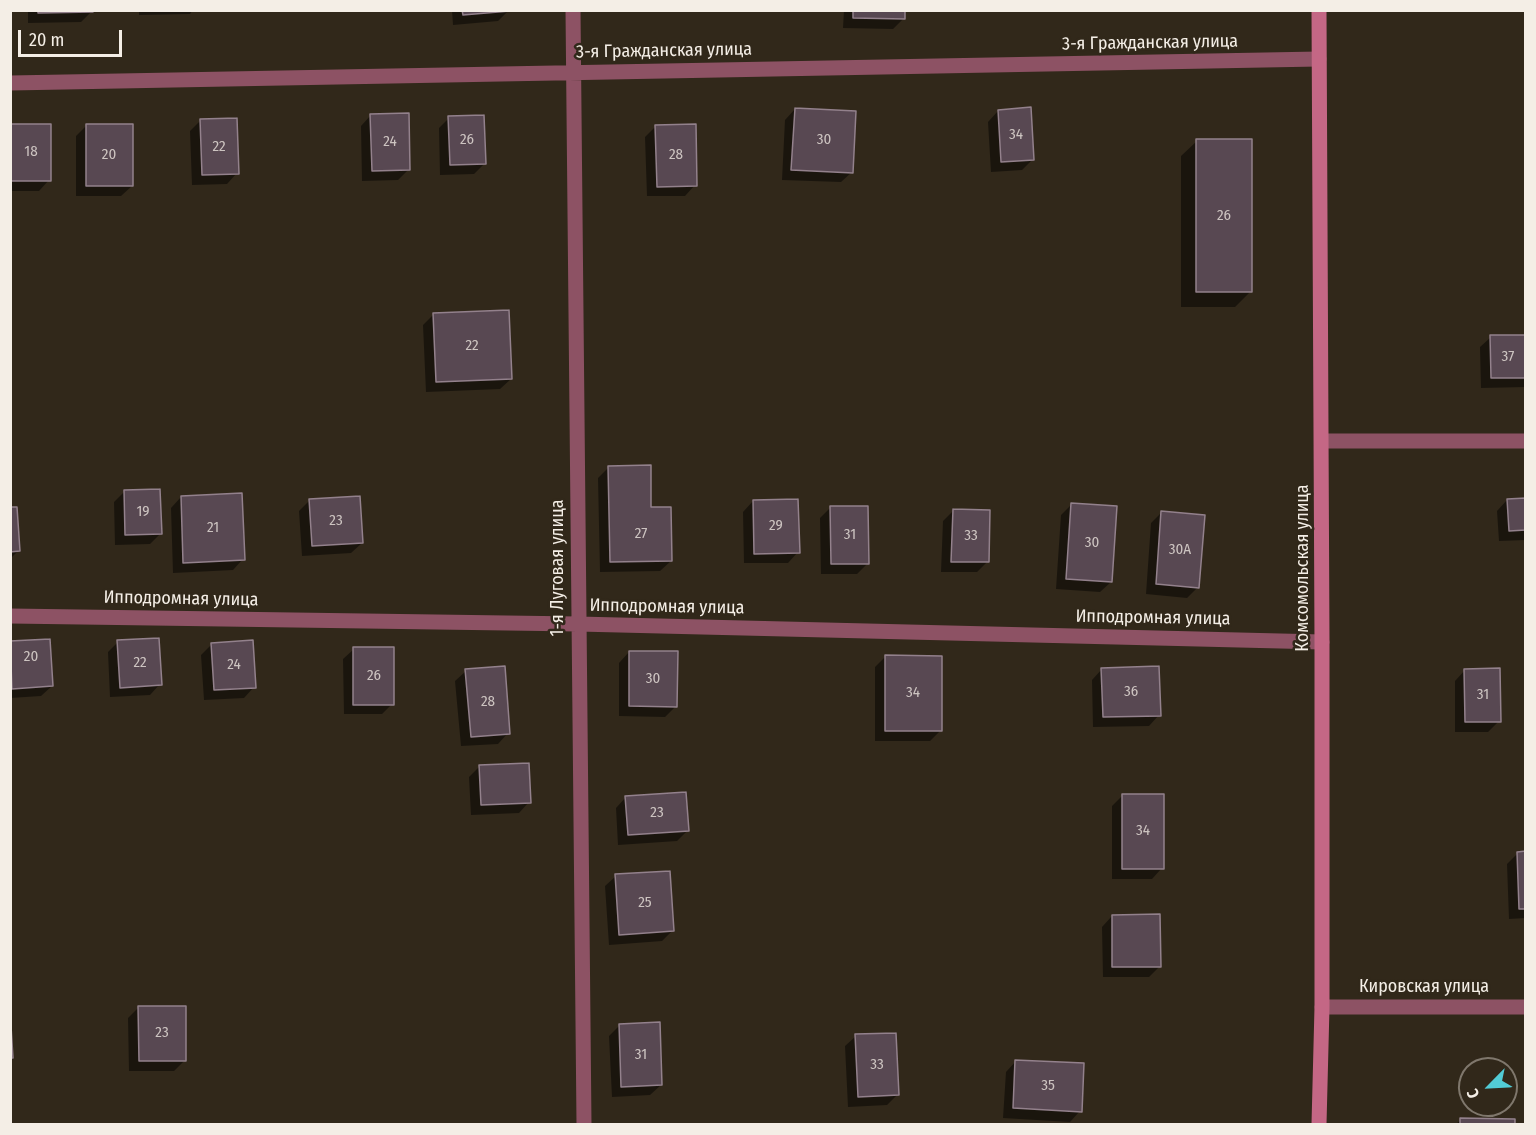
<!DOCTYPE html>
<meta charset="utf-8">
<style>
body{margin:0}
#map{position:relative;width:1536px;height:1135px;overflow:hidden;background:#31281a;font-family:"Fira Sans Condensed",sans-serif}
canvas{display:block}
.frame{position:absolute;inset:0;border:12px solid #f4eee6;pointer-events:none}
.north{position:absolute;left:1458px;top:1057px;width:60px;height:60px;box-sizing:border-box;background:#31281a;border:2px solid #7f776c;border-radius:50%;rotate:246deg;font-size:16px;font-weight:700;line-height:24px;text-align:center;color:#f4eee6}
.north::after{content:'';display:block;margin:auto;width:21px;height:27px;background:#52ccd6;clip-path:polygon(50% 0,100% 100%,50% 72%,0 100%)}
.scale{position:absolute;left:18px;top:30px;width:104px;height:27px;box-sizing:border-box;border:3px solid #f4eee6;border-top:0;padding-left:8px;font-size:18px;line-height:21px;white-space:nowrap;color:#f4eee6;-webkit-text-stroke:4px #31281a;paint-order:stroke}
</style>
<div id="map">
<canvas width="1536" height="1135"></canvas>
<div class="frame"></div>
<div class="north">С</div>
<div class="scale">20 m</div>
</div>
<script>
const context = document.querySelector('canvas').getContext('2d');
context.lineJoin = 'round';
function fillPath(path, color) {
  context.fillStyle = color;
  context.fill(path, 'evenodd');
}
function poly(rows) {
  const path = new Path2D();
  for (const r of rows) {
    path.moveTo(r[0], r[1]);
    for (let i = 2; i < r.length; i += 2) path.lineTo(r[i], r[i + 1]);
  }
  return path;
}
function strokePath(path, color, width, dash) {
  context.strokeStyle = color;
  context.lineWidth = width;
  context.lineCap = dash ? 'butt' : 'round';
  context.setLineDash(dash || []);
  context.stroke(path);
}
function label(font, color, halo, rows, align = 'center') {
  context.font = font + ' "Fira Sans Condensed",sans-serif';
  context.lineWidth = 5;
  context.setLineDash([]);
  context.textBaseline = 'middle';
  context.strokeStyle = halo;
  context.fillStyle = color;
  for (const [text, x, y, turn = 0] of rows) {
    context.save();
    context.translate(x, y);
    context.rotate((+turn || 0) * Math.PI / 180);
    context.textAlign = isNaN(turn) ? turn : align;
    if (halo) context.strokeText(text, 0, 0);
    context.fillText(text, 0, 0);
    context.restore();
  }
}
const shadow = poly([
 [28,10,92,10,92,11,81,22,28,23],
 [139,10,193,10,190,14,139,15],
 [452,10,509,10,498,21,453,25],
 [648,10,699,10,648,11],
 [844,10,903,10,903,19,893,29,843,28],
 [795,109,852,172,841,182,782,180,785,120],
 [998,111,1033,159,1022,170,991,172,988,122],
 [371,115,409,169,398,180,362,181,361,126],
 [449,118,484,164,474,174,440,175,439,128],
 [200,121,237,173,227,184,192,185,190,131],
 [10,125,49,180,39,191,10,191],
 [86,126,132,186,121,196,76,196,76,136],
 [656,126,695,185,685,196,647,196,645,137],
 [1197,141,1250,292,1235,307,1181,307,1181,156],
 [433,315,511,379,500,389,426,392,423,325],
 [1526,336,1526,387,1481,388,1480,347,1491,337],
 [609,467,650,509,671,561,660,571,600,572,598,478],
 [124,492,161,533,150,544,115,545,114,502],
 [181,497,243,559,233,570,173,573,171,508],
 [1526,499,1526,540,1499,541,1497,511,1507,500],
 [310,500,362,543,351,553,302,556,299,511],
 [753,501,798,552,788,563,744,563,743,512],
 [1072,504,1111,582,1100,592,1056,589,1061,515],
 [830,508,868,563,857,574,821,574,820,518],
 [10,509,18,551,10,559],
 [953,511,987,562,977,572,941,572,943,521],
 [1161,513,1198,587,1187,598,1146,594,1151,523],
 [118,642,160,684,150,695,110,697,108,652],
 [10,643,52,686,41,696,10,698],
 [212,644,254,687,244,698,204,700,201,655],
 [354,649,392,704,382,714,344,714,343,659],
 [629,652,676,706,665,717,619,716,619,663],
 [885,657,940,731,930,741,875,741,875,667],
 [1102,669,1159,715,1149,726,1093,727,1092,680],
 [1465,670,1499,721,1488,732,1455,732,1455,681],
 [466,671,508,733,498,744,461,746,455,681],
 [480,766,529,802,519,813,471,815,469,777],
 [1123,795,1162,868,1152,879,1112,879,1112,806],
 [626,797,687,831,677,841,618,845,616,808],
 [1518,853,1526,853,1526,918,1509,919,1507,864],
 [616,876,672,931,662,941,609,945,605,886],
 [1112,916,1160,966,1149,977,1103,977,1102,927],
 [139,1007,185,1060,174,1071,129,1071,128,1018],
 [619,1026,661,1085,650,1095,612,1097,609,1036],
 [856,1036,897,1095,887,1105,848,1107,845,1046],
 [1016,1061,1080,1111,1070,1122,1003,1118,1006,1072],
 [1461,1120,1513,1121,1513,1124,1456,1124]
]);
const building = poly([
 [38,10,93,10,93,12,38,13,38,10],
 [462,10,510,10,510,11,463,15,462,10],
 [853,10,905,10,905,19,853,18,853,10],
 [1031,107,1034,160,1001,162,998,110,1031,107],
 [795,108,856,111,853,173,791,170,795,108],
 [409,113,410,170,372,171,370,114,409,113],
 [484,115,486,164,450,165,448,116,484,115],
 [237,118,239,174,202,175,200,119,237,118],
 [10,124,51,124,51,181,10,181,10,124],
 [86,124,133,124,133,186,86,186,86,124],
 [696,124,697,186,657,187,655,125,696,124],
 [1196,139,1252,139,1252,292,1196,292,1196,139],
 [509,310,512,379,436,382,433,313,509,310],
 [1490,335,1526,335,1526,378,1491,378,1490,335],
 [651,465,651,507,671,507,672,561,610,562,608,466,651,465],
 [160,489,162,534,125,535,124,490,160,489],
 [242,493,245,560,183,563,181,496,242,493],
 [360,496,363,543,312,546,309,499,360,496],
 [1526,498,1526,530,1509,531,1507,499,1526,498],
 [798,499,800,553,754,554,753,500,798,499],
 [1071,503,1117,506,1112,582,1066,579,1071,503],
 [830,506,868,506,869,564,831,564,830,506],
 [10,507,17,507,20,551,10,552,10,507],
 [953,509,990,510,989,562,951,562,953,509],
 [1161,511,1205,515,1199,588,1156,584,1161,511],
 [159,638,162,685,120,688,117,640,159,638],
 [50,639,53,686,12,689,10,641,50,639],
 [253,640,256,688,214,690,211,643,253,640],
 [353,647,394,647,394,705,353,705,353,647],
 [629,651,678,651,677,707,629,706,629,651],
 [885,655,942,656,942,731,885,731,885,655],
 [505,666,510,734,471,737,465,669,505,666],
 [1159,666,1161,716,1103,717,1101,668,1159,666],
 [1500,668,1501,722,1465,722,1464,669,1500,668],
 [529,763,531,803,481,805,479,765,529,763],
 [686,792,689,831,628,835,625,796,686,792],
 [1122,794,1164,794,1164,869,1122,869,1122,794],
 [1526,851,1526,909,1519,909,1517,852,1526,851],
 [670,871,674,931,619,935,615,874,670,871],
 [1160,914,1161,967,1112,967,1112,915,1160,914],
 [138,1006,186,1006,186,1061,139,1061,138,1006],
 [10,1010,13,1058,10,1058,10,1010],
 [660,1022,662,1085,621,1087,619,1024,660,1022],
 [896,1033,899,1095,858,1097,855,1034,896,1033],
 [1015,1060,1084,1063,1082,1112,1013,1108,1015,1060],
 [1460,1118,1515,1119,1515,1124,1460,1124,1460,1118]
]);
const minor = poly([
 [573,10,584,1124],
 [10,83,1319,59],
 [1322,441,1526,441],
 [10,616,578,624,1322,642],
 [1322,1007,1526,1007]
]);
const secondary = poly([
 [1319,10,1322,642,1322,1007,1319,1124]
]);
const numberNames = [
 ["34",1016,135],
 ["26",467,140],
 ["30",824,140],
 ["24",390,142],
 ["22",219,147],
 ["18",31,152],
 ["20",109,155],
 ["28",676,155],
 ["26",1224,216],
 ["22",472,346],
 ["37",1508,357],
 ["19",143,512],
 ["23",336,521],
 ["29",776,526],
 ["21",213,528],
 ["27",641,534],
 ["31",850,535],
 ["33",971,536],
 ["30",1092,543],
 ["30А",1180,550],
 ["20",31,657],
 ["22",140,663],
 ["24",234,665],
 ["26",374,676],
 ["30",653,679],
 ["36",1131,692],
 ["34",913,693],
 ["31",1483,695],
 ["28",488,702],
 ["23",657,813],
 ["34",1143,831],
 ["25",645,903],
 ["23",162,1033],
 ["31",641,1055],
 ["33",877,1065],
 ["35",1048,1086]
];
const streetNames = [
 ["3-я Гражданская улица",1150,43,-1],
 ["3-я Гражданская улица",664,51,-1],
 ["1-я Луговая улица",558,568,-90],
 ["Комсомольская улица",1303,568,-90],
 ["Ипподромная улица",181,599,1],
 ["Ипподромная улица",667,607,1],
 ["Ипподромная улица",1153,618,1],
 ["Кировская улица",1424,987]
];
fillPath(shadow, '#0007');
fillPath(building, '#584852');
strokePath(building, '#93818c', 1.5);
strokePath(minor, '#8d5264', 15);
strokePath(secondary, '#c46785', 15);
label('15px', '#cdc4c1', null, numberNames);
label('18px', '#f4eee6', '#31281a', streetNames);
</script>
